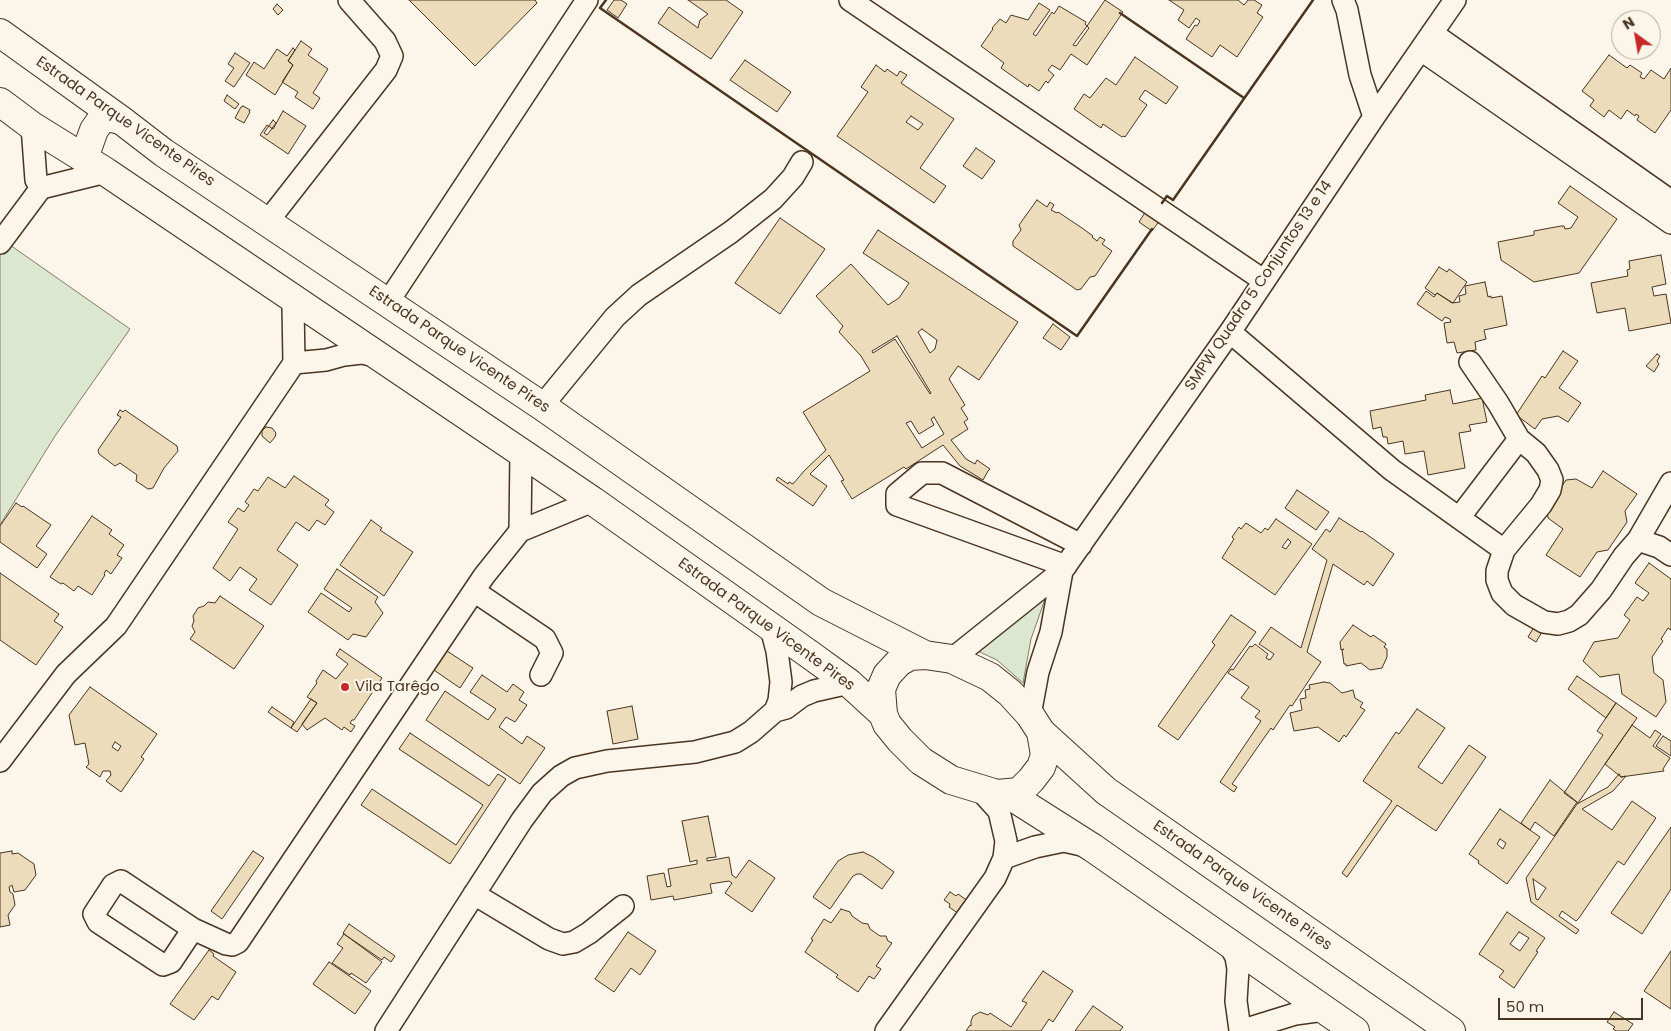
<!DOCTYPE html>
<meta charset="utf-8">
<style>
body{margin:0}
#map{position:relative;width:1671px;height:1031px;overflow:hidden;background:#fbf6e9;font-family:Poppins,sans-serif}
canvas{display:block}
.north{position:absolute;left:1611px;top:10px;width:50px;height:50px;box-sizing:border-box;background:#fbf6e9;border:1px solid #b4a999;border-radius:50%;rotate:328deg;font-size:14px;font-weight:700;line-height:20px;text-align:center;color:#4a3520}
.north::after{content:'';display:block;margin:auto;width:18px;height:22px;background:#c62828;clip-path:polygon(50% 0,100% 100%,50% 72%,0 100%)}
.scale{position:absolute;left:1498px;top:998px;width:145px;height:22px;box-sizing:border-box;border:2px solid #4a3520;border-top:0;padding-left:6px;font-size:15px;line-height:18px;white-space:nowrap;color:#4a3520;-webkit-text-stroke:4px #fbf6e9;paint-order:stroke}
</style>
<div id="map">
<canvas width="1671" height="1031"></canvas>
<div class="north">N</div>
<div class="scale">50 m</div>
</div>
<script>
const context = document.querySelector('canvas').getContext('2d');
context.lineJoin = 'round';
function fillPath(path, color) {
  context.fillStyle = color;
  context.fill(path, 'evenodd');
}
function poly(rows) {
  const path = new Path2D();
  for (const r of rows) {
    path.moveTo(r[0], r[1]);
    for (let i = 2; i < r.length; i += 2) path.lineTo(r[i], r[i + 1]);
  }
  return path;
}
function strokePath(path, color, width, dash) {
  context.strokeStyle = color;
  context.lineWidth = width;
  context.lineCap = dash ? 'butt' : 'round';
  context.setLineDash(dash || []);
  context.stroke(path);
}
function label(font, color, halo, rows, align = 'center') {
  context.font = font + ' Poppins,sans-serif';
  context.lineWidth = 4;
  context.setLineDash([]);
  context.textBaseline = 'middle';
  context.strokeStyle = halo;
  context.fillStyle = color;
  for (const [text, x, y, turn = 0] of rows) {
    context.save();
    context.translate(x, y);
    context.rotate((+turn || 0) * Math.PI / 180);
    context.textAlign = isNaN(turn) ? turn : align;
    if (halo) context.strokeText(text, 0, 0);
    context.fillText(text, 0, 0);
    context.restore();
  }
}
const green = poly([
 [0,238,130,329,55,436,0,525,0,238],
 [1051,582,1031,639,1023,683,997,660,969,647,1051,582]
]);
const building = poly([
 [409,0,535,0,537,3,475,66,409,0],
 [614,0,621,0,627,4,618,18,607,10,614,0],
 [688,0,726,0,743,12,711,59,658,23,669,7,698,28,700,20,708,14,688,0],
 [1105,0,1123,12,1087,65,1071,54,1060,70,1052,65,1048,70,1054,75,1048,83,1046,81,1039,91,1029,84,1028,87,1001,68,1004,63,981,46,993,29,992,28,1000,19,1006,23,1011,15,1028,20,1039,3,1050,10,1033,34,1036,36,1052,12,1054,14,1059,6,1086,22,1085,24,1087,26,1105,0],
 [1087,26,1089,28,1076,46,1073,45,1087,26],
 [1169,0,1238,0,1244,5,1248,0,1254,0,1262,5,1257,13,1263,17,1237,57,1220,45,1212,57,1186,39,1195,25,1197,26,1200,21,1196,18,1189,28,1178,20,1184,10,1169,0],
 [277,4,283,10,278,15,273,9,277,4],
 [301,41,312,49,308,55,328,69,313,93,320,98,313,109,295,97,298,92,282,82,293,65,288,61,301,41],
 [293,48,295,50,288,61,293,65,275,95,246,75,254,62,264,69,277,49,287,56,293,48],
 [235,53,250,63,234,87,225,81,234,68,228,64,235,53],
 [1609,55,1627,68,1630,65,1642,73,1640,77,1644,79,1651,70,1664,79,1671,68,1671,110,1655,133,1637,120,1639,116,1636,114,1635,116,1627,110,1621,119,1609,110,1604,117,1590,106,1594,100,1582,91,1609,55],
 [1135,57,1178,87,1166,104,1145,90,1139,99,1147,105,1125,137,1124,136,1122,137,1103,124,1101,128,1074,109,1084,94,1090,98,1106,78,1116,85,1135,57],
 [745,60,791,92,777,112,730,80,745,60],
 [876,65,885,72,887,69,897,76,900,71,907,75,901,83,954,119,920,168,946,186,934,203,837,136,868,92,861,87,876,65],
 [911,116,923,124,918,130,906,122,911,116],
 [227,95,239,104,235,109,224,101,227,95],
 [243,106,250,110,249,112,250,112,244,123,235,118,241,107,243,106],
 [283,111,306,126,288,154,260,135,267,125,273,129,283,111],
 [273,120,276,123,267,135,264,133,273,120],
 [976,148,995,161,982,179,963,166,976,148],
 [1570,186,1617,219,1579,273,1534,282,1501,260,1498,242,1534,235,1534,231,1561,226,1564,226,1565,229,1571,228,1578,217,1558,203,1570,186],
 [1037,200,1047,207,1050,202,1054,205,1051,210,1057,213,1058,212,1082,228,1093,236,1092,237,1097,241,1100,237,1105,240,1102,244,1112,251,1095,276,1090,277,1081,289,1077,290,1013,246,1013,241,1021,230,1019,225,1037,200],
 [1146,211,1160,220,1152,231,1139,222,1146,211],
 [780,218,825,249,780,314,735,283,780,218],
 [878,230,1018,322,979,380,958,366,949,379,965,405,961,408,968,419,964,422,968,429,951,440,966,459,975,464,977,460,990,469,988,471,983,480,960,466,943,445,906,469,904,467,852,499,841,481,844,480,829,455,810,474,827,486,813,506,776,480,778,477,788,484,789,482,793,484,804,471,826,450,803,412,870,371,861,356,839,332,843,326,816,296,851,264,888,305,899,298,909,283,863,253,878,230],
 [922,329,937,340,935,349,930,353,918,332,922,329],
 [897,336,931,393,930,394,895,339,873,353,872,351,897,336],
 [934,417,944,434,922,448,906,423,911,421,919,434,934,425,931,419,934,417],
 [1661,255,1666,284,1652,287,1654,296,1666,294,1671,323,1629,331,1625,308,1597,313,1591,283,1628,276,1627,270,1630,269,1629,261,1661,255],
 [1439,267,1447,272,1449,269,1467,282,1453,303,1437,293,1435,295,1425,288,1439,267],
 [1485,282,1488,297,1491,296,1491,298,1502,296,1507,325,1484,330,1486,339,1475,342,1476,350,1457,353,1454,342,1447,343,1444,323,1451,322,1450,319,1445,317,1442,321,1417,304,1426,291,1434,297,1437,293,1452,303,1460,302,1459,296,1466,294,1465,286,1485,282],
 [1053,324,1070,337,1061,350,1043,338,1053,324],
 [1563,351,1578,361,1559,388,1581,403,1568,422,1558,416,1542,419,1535,429,1516,415,1542,376,1545,378,1563,351],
 [1657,354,1660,356,1657,361,1659,364,1654,372,1646,366,1657,354],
 [1450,390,1453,404,1482,398,1487,422,1469,425,1471,431,1459,433,1465,468,1428,475,1424,451,1405,454,1403,441,1388,444,1387,437,1383,437,1381,427,1373,429,1370,411,1426,400,1425,395,1450,390],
 [120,410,123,412,125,410,177,446,178,451,164,468,153,488,148,489,136,481,137,475,120,463,115,466,99,454,98,450,121,417,117,415,120,410],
 [266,427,272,428,276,433,275,437,270,443,262,436,262,431,266,427],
 [1603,471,1637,494,1625,511,1627,522,1608,550,1597,552,1580,577,1546,555,1563,529,1548,518,1547,508,1566,480,1576,479,1592,488,1603,471],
 [294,476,329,500,325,505,334,512,325,525,317,520,309,531,296,522,277,550,298,565,271,605,249,590,257,579,240,567,230,581,213,568,238,529,228,522,238,508,244,512,249,505,245,502,254,489,258,491,268,477,285,488,294,476],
 [1297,490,1329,512,1316,530,1285,508,1297,490],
 [16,503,22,507,23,506,51,525,36,546,47,554,37,568,0,542,0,526,16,503],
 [92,516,112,530,109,534,124,545,117,555,122,558,111,574,106,570,104,574,105,575,92,595,78,586,74,591,63,583,61,584,50,577,92,516],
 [1339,518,1361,532,1362,531,1394,554,1373,586,1367,581,1364,585,1333,564,1307,652,1321,662,1292,706,1290,705,1273,730,1271,728,1232,784,1237,787,1234,792,1220,782,1261,721,1255,717,1260,711,1241,698,1249,687,1228,673,1231,669,1233,670,1250,646,1252,647,1255,644,1268,654,1266,658,1270,660,1274,654,1259,644,1271,627,1301,648,1327,560,1312,549,1326,529,1330,532,1339,518],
 [1276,519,1312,544,1275,595,1222,558,1234,539,1232,537,1239,527,1241,529,1246,523,1261,533,1265,528,1268,530,1276,519],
 [1288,539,1291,542,1286,549,1282,547,1288,539],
 [371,520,382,528,380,530,413,552,384,596,340,565,371,520],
 [1649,563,1671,579,1671,630,1668,628,1661,639,1663,641,1652,657,1654,673,1663,680,1666,702,1656,717,1622,694,1619,674,1600,677,1583,661,1594,642,1618,638,1630,620,1624,615,1637,597,1643,601,1649,593,1635,583,1649,563],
 [337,569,378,597,375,602,383,613,366,637,353,634,348,640,308,612,321,593,349,612,352,608,324,589,337,569],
 [0,573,59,614,54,621,63,627,36,665,0,640,0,573],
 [220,596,264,626,234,669,190,639,195,632,192,626,194,621,193,616,198,608,204,606,208,602,215,603,220,596],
 [1231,615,1256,632,1178,740,1158,726,1215,645,1212,642,1231,615],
 [1353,625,1371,637,1373,635,1386,644,1384,647,1387,649,1387,657,1382,668,1370,670,1361,663,1346,666,1346,664,1344,664,1342,650,1344,649,1341,650,1340,642,1353,625],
 [1534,627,1542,632,1536,642,1528,637,1534,627],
 [340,649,382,678,354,720,352,720,350,723,355,726,351,732,344,727,342,730,325,718,307,730,302,724,317,703,307,697,317,683,316,681,323,670,336,679,348,664,336,655,340,649],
 [444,649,473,668,460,688,431,668,444,649],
 [482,675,507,692,513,684,524,692,519,700,527,705,515,722,506,717,499,727,522,744,527,736,545,748,520,784,426,720,445,691,488,720,496,709,470,692,482,675],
 [1577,676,1616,703,1606,718,1568,689,1577,676],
 [1324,682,1330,683,1342,693,1353,690,1355,698,1363,703,1360,707,1365,710,1346,737,1344,735,1339,742,1318,727,1294,731,1290,713,1302,710,1300,699,1306,698,1305,690,1310,689,1309,685,1324,682],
 [90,687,157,734,141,757,144,759,121,792,106,781,111,775,110,771,103,771,100,777,86,767,89,764,85,743,75,745,69,715,90,687],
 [115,742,121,746,118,751,112,747,115,742],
 [311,699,317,703,297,732,291,728,311,699],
 [1616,703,1637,718,1578,803,1564,793,1603,735,1597,731,1616,703],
 [632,706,638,739,613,744,607,711,632,706],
 [272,707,294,722,291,728,268,712,272,707],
 [1417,709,1445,728,1418,767,1442,784,1469,745,1486,757,1436,831,1397,805,1347,877,1342,873,1392,801,1363,781,1396,732,1399,734,1417,709],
 [1632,725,1650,738,1655,730,1661,734,1653,746,1670,758,1663,769,1664,771,1621,777,1605,764,1632,725],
 [410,733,489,786,498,774,506,779,450,864,361,805,372,789,456,845,483,805,399,749,410,733],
 [1663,736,1671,741,1671,756,1656,746,1663,736],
 [1619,774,1621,777,1626,776,1613,791,1582,809,1612,830,1632,801,1656,818,1624,865,1618,861,1579,918,1576,921,1562,911,1559,916,1579,930,1576,934,1531,902,1526,878,1577,804,1608,787,1619,774],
 [1533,879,1546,888,1538,900,1536,899,1533,879],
 [1550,780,1577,802,1554,836,1535,822,1530,830,1521,823,1550,780],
 [1500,809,1540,837,1507,884,1478,863,1479,861,1469,854,1500,809],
 [1500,839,1506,843,1503,849,1497,844,1500,839],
 [708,816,716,857,707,858,707,861,729,857,732,875,736,878,749,860,775,878,752,912,725,893,732,883,729,881,710,884,712,893,674,900,673,896,651,900,647,876,664,873,667,887,671,886,668,869,697,864,697,860,690,862,682,821,708,816],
 [1671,827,1671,889,1642,934,1611,913,1671,827],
 [12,851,12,854,18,853,34,864,36,875,25,890,14,892,12,885,9,887,10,892,13,894,15,905,8,915,10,925,0,927,0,853,12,851],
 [253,851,264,858,222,919,211,911,253,851],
 [863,852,873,857,894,872,882,889,861,874,857,874,853,876,830,909,813,897,838,861,848,855,863,852],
 [950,892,956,896,958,894,968,901,959,914,949,907,950,904,944,900,950,892],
 [841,909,850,912,852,916,862,923,868,924,870,929,880,936,886,936,888,941,892,943,876,966,881,969,874,979,869,976,858,992,836,977,838,975,805,952,813,940,811,939,824,919,831,923,841,909],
 [1507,912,1545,938,1536,951,1538,952,1514,988,1499,977,1504,971,1479,954,1507,912],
 [1519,932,1529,938,1520,951,1510,944,1519,932],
 [349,924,395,956,391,962,384,957,382,960,344,934,343,933,349,924],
 [628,932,656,951,640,975,631,968,614,992,595,979,628,932],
 [344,934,382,962,366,983,351,973,350,975,332,963,343,948,337,944,344,934],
 [209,950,214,954,213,956,236,972,218,1000,212,996,194,1020,170,1004,209,950],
 [1671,951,1671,1009,1644,991,1671,951],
 [329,962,371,991,355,1014,313,984,329,962],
 [1043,971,1073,991,1053,1022,1049,1019,1041,1031,966,1031,970,1025,971,1026,971,1021,973,1016,980,1012,988,1015,990,1013,1011,1027,1027,1003,1022,1001,1043,971],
 [1093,1006,1123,1027,1120,1031,1075,1031,1093,1006],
 [1614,1012,1633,1024,1628,1031,1616,1031,1613,1029,1615,1027,1607,1022,1614,1012]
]);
const minor = poly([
 [850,0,1263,280],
 [1343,0,1347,10,1360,75,1374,117],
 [1432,33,1671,201],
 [1421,50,1671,223],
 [32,126,36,180,41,188],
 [268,221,386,70,392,56,385,41,349,0],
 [0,243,41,188,106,172],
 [388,302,587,0],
 [1230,332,1392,470,1504,550],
 [1470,362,1498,403,1519,439,1536,453,1548,470,1552,480,1550,490,1541,505,1504,550,1497,571,1497,580,1502,593,1514,605,1544,622,1558,624,1569,621,1579,615,1601,590,1624,556,1638,540,1671,483],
 [294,363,326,360,344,355,362,353,380,357],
 [542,406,615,317,639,295,731,232,773,199,793,177,802,162],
 [1459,518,1519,439],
 [520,531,521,452],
 [1638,540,1659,547,1671,555],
 [1066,566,897,505,897,494,922,473,942,473,1081,545],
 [474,591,545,639,552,653,541,675],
 [771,628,777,651,781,682,779,701,775,711],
 [952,659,1062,571,1230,332,1374,117,1455,0],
 [1030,715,1038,672,1051,632,1062,571],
 [0,761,66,674,116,626,294,363,293,306,290,296],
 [1004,858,1035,847,1064,841,1086,846],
 [474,894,549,939,563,944,574,942,589,933,623,906],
 [193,929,171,962,163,965,98,922,94,914,113,885,121,881,193,929,226,944,232,945,238,942,484,576,520,531,593,501],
 [1229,944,1236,957,1238,969,1236,1001,1240,1030],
 [386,1031,522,820,542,793,561,776,575,768,607,761,695,752,735,742,751,732,775,711,786,708,802,696,814,691,849,683],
 [886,1031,995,878,1004,858,1006,841,999,811,980,790],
 [1240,1031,1295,1014,1324,1010]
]);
const major = poly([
 [0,33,121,120,164,153,542,406,821,602,925,655],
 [0,102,32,126,106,172,593,501,809,654,849,683,883,714],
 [84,158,94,130,101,120,107,117,121,120],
 [925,655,952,659,990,677,1010,693,1030,715,1041,732,1045,755,1041,767,1031,780,1019,792,997,794,951,780,921,761,900,740,887,724,883,714,881,689,887,675,899,662,910,656,925,655],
 [1041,732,1106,791,1451,1031],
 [1008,794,1093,848,1355,1031]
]);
const wall = poly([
 [606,0,600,8,1077,336,1152,229],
 [1120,13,1244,98],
 [1162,203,1167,196,1173,200,1313,0]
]);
const markers = [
 [345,687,5,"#c62828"]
];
const streetNames = [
 ["Estrada Parque Vicente Pires",125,122,35],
 ["SMPW Quadra 5 Conjuntos 13 e 14",1259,286,-56],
 ["Estrada Parque Vicente Pires",459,350,34],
 ["Estrada Parque Vicente Pires",766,625,36],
 ["Estrada Parque Vicente Pires",1242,886,35]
];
const poiNames = [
 ["Vila Tarêgo",355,687]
];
fillPath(green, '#dce7d0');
strokePath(green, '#887966', 1);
fillPath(building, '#ecdcbc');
strokePath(building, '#4a3520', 1);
strokePath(minor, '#4a3520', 24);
strokePath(major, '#4a3520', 30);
strokePath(minor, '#fbf6e9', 21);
strokePath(major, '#fbf6e9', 28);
strokePath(wall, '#4a3520', 2.5);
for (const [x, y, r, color] of markers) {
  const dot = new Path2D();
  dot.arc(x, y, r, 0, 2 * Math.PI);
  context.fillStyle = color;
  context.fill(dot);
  strokePath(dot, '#fbf6e9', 2);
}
label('15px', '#4a3520', '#fbf6e9', streetNames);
label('15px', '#4a3520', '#fbf6e9', poiNames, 'left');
</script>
